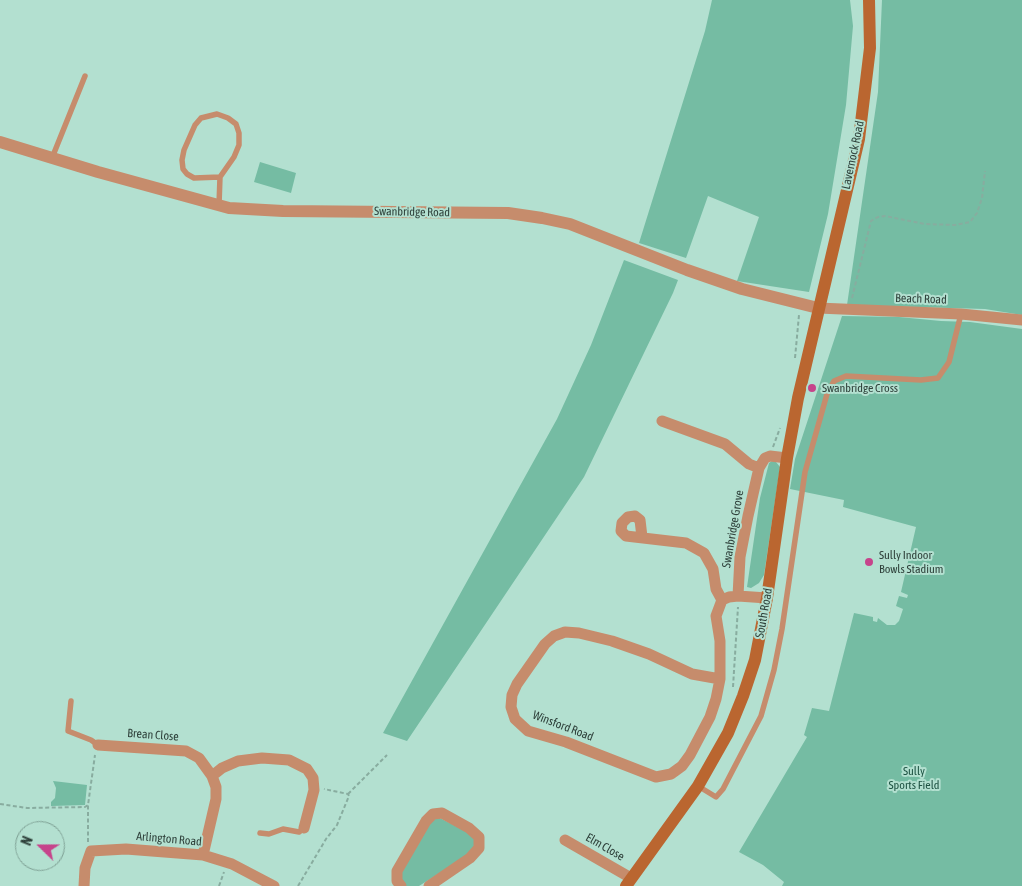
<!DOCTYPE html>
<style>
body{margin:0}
#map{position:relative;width:1022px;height:886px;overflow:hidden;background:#b3e0d0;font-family:"Asap Condensed",sans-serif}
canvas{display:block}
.north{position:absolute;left:15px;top:821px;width:50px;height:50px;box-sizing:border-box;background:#b3e0d0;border:1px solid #7ea094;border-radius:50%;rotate:292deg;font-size:14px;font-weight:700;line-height:20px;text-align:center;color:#2f413b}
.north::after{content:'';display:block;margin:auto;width:18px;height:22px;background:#c6448b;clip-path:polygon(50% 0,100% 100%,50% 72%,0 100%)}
</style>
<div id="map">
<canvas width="1022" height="886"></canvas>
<div class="north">N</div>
</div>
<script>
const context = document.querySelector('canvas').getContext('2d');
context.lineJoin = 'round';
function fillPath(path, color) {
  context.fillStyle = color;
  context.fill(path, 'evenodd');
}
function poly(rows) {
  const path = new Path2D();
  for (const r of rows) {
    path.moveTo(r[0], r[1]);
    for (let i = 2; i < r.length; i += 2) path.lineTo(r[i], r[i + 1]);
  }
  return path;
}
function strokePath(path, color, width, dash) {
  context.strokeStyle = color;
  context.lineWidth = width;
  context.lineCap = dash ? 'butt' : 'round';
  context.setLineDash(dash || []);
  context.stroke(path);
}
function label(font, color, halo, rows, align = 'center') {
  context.font = font + ' "Asap Condensed",sans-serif';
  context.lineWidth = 4;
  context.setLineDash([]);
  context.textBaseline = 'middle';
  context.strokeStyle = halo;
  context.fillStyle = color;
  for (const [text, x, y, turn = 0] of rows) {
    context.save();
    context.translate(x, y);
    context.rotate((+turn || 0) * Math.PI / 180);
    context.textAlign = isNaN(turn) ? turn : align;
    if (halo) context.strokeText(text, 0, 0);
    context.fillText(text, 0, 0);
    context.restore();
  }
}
const green = poly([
 [712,0,850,0,853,26,846,105,828,214,809,292,737,281,759,217,708,196,686,258,639,243,705,31],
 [882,0,1022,0,1022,315,985,309,847,305,878,92],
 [260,162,296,173,291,193,254,182],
 [624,260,678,280,673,293,584,477,407,741,383,733,557,419,591,345],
 [842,316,899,317,941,321,970,322,1022,329,1022,886,782,886,784,882,763,865,739,852,807,737,804,735,812,708,829,711,854,613,873,617,873,621,877,622,878,618,887,625,895,625,899,621,903,609,896,606,899,596,907,598,908,595,901,592,916,527,843,507,844,500,790,489,795,459],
 [772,461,776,462,780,467,764,575,759,583,751,588,747,587,760,498,769,463],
 [53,781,87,785,85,805,51,806,51,802,55,798,56,788],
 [438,817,471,834,475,839,475,847,470,854,419,886,406,886,402,881,402,872,430,822]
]);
const path = poly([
 [852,298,871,221,878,217,885,216,925,224,955,225,970,222,977,213,982,198,985,171],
 [795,358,799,315],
 [773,447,780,428],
 [733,687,738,607],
 [348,794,387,755],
 [0,804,27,808,85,807,88,805],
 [88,842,88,805,95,755],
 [219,886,224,872],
 [298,886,326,839,337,825,349,796,348,794,324,789]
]);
const service = poly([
 [52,158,85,76],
 [219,205,220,177,234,157,239,145,239,133,236,124,228,118,217,114,201,118,195,125,184,150,182,160,183,169,187,174,194,178,220,177],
 [71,701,68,731,91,740,98,745],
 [698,786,716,797,723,789,761,716,774,670,782,629,805,472,827,394,834,381,846,376,921,380,938,378,949,362,961,314],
 [260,833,269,834,283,829,299,832,304,828]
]);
const minor = poly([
 [818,308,961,314,1022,320],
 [662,421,725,444,749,464,759,468,765,458,770,456,787,458],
 [642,537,640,520,635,516,628,517,622,523,621,531,626,536,686,543,704,553,713,569,716,589,722,600],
 [738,596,740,557,748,516,759,468],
 [720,679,692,674,649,654,612,641,579,633,565,632,554,636,545,644,517,684,512,695,511,707,515,719,528,731,566,742,656,777,671,774,682,766,690,755,710,717,716,699,720,679,720,641,716,616,722,600,729,597,738,596,767,598],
 [98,745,186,751,199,758,212,776,222,768,238,761,262,758,289,760,307,769,313,778,314,790,304,828],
 [565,840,631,878],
 [203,855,216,799,216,787,212,776],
 [84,886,85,868,91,851,126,849,203,855,232,864,274,886],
 [401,886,397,881,397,871,426,821,433,814,442,813,469,828,479,837,479,848,470,858,429,886]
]);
const tertiary = poly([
 [0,142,98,172,229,208,283,211,508,213,542,218,570,224,687,270,742,289,818,308]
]);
const secondary = poly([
 [626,886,698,786,728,733,743,696,755,660,767,598,787,458,798,398,859,139,870,48,869,0]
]);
const markers = [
 [812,388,5,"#c6448b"],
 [869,562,5,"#c6448b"]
];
const streetNames = [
 ["Lavernock Road",853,155,-78],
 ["Swanbridge Road",412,212,1],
 ["Beach Road",921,299,2],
 ["Swanbridge Grove",733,529,-80],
 ["South Road",764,613,-80],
 ["Winsford Road",563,726,21],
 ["Brean Close",153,735,4],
 ["Arlington Road",169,839,5],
 ["Elm Close",605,847,30]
];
const poiNames = [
 ["Swanbridge Cross",822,388],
 ["Sully Indoor",879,555],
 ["Bowls Stadium",879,569]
];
const parkNames = [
 ["Sully",914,771],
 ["Sports Field",914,785]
];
fillPath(green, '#75bca3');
strokePath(path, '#88ac9f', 2, [4, 2.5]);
strokePath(service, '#c68c6c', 5.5);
strokePath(minor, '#c68c6c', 11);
strokePath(tertiary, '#c68c6c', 12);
strokePath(secondary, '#ba6630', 12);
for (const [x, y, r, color] of markers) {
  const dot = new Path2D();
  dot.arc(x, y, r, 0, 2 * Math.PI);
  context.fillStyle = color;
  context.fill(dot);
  strokePath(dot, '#b3e0d0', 2);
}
label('12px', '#2f413b', '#b3e0d0', streetNames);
label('12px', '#2f413b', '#b3e0d0', poiNames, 'left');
label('12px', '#205545', '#b3e0d0', parkNames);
</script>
